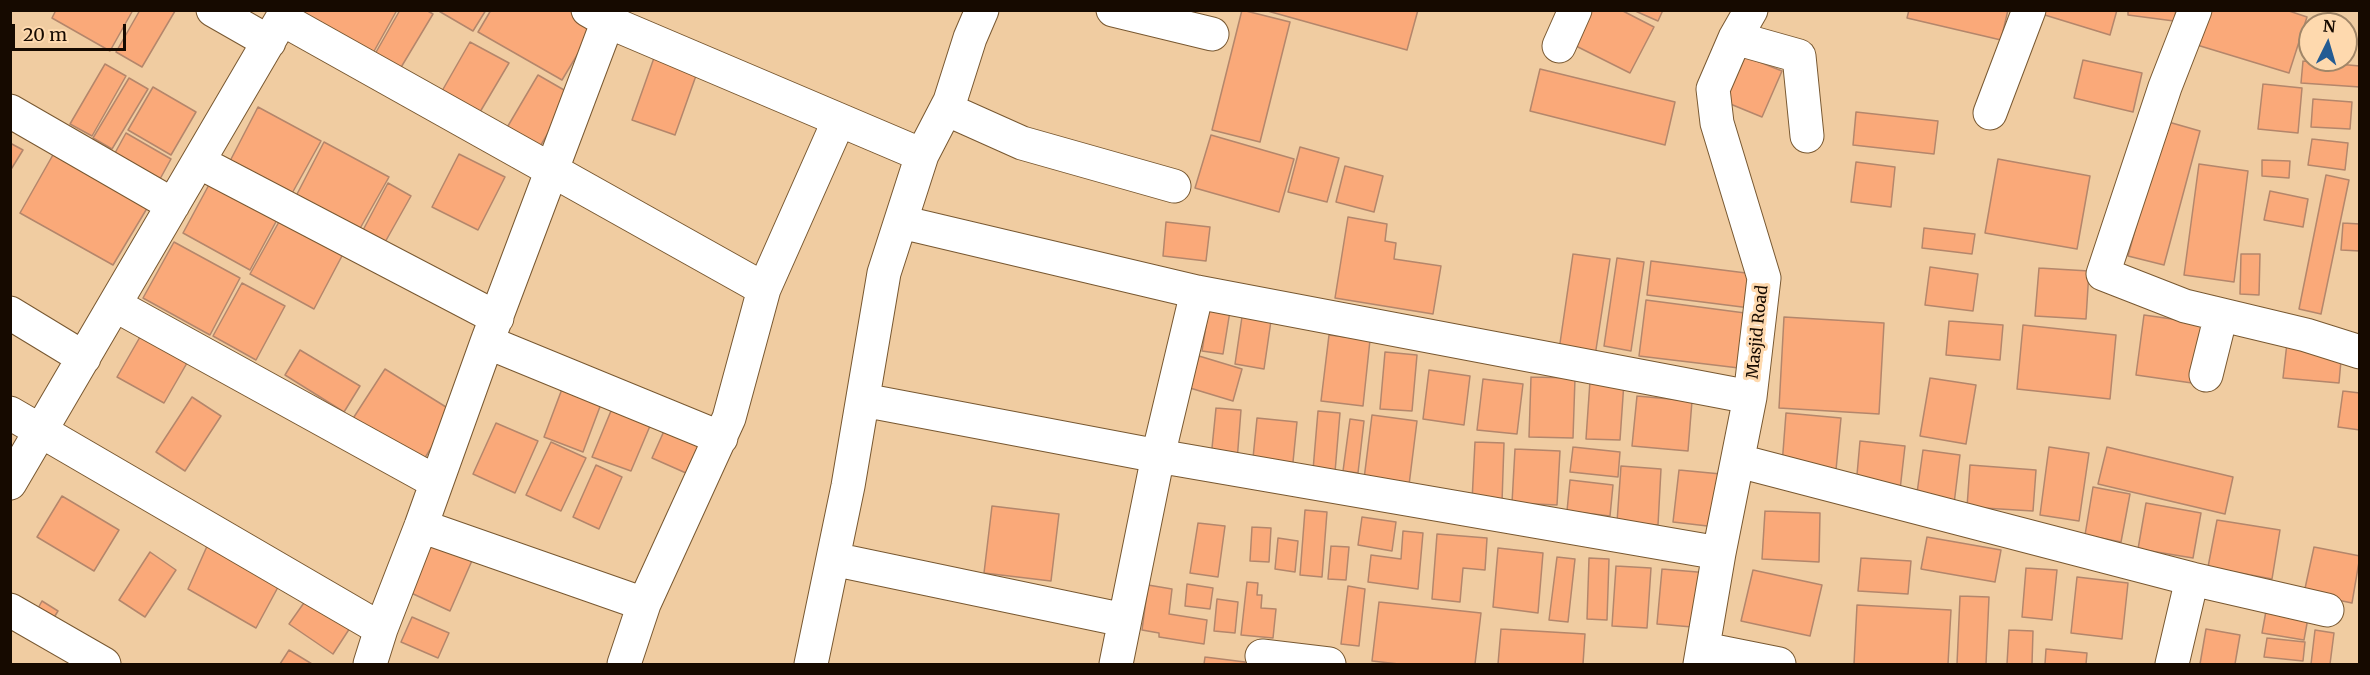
<!DOCTYPE html>
<style>
body{margin:0}
#map{position:relative;width:2370px;height:675px;overflow:hidden;background:#f0cca1;font-family:Merriweather,serif}
canvas{display:block}
.frame{position:absolute;inset:0;border:12px solid #160a00;pointer-events:none}
.north{position:absolute;left:2298px;top:12px;width:60px;height:60px;box-sizing:border-box;background:#fed9ae;border:2px solid #a18668;border-radius:50%;rotate:5deg;font-size:16px;font-weight:700;line-height:24px;text-align:center;color:#160a00}
.north::after{content:'';display:block;margin:auto;width:21px;height:27px;background:#235b93;clip-path:polygon(50% 0,100% 100%,50% 72%,0 100%)}
.scale{position:absolute;left:12px;top:24px;width:114px;height:27px;box-sizing:border-box;border:3px solid #160a00;border-top:0;padding-left:8px;font-size:18px;line-height:21px;white-space:nowrap;color:#160a00;-webkit-text-stroke:4px #fed9ae;paint-order:stroke}
</style>
<div id="map">
<canvas width="2370" height="675"></canvas>
<div class="frame"></div>
<div class="north">N</div>
<div class="scale">20 m</div>
</div>
<script>
const context = document.querySelector('canvas').getContext('2d');
context.lineJoin = 'round';
function fillPath(path, color) {
  context.fillStyle = color;
  context.fill(path, 'evenodd');
}
function poly(rows) {
  const path = new Path2D();
  for (const r of rows) {
    path.moveTo(r[0], r[1]);
    for (let i = 2; i < r.length; i += 2) path.lineTo(r[i], r[i + 1]);
  }
  return path;
}
function strokePath(path, color, width, dash) {
  context.strokeStyle = color;
  context.lineWidth = width;
  context.lineCap = dash ? 'butt' : 'round';
  context.setLineDash(dash || []);
  context.stroke(path);
}
function label(font, color, halo, rows, align = 'center') {
  context.font = font + ' Merriweather,serif';
  context.lineWidth = 6;
  context.setLineDash([]);
  context.textBaseline = 'middle';
  context.strokeStyle = halo;
  context.fillStyle = color;
  for (const [text, x, y, turn = 0] of rows) {
    context.save();
    context.translate(x, y);
    context.rotate((+turn || 0) * Math.PI / 180);
    context.textAlign = isNaN(turn) ? turn : align;
    if (halo) context.strokeText(text, 0, 0);
    context.fillText(text, 0, 0);
    context.restore();
  }
}
const building = poly([
 [56,10,133,10,110,51,52,18,56,10],
 [140,10,175,11,142,67,116,52,140,10],
 [303,10,397,10,373,53,302,12,303,10],
 [400,10,426,10,433,14,400,69,375,54,400,10],
 [437,10,486,10,473,31,437,10],
 [491,10,577,10,597,22,562,80,478,32,491,10],
 [1242,10,1290,22,1260,142,1212,130,1242,10],
 [1264,10,1418,10,1407,50,1264,10],
 [1592,10,1621,10,1654,27,1630,73,1574,45,1592,10],
 [1633,10,1663,10,1658,21,1633,10],
 [1909,10,2008,10,2001,40,1907,18,1909,10],
 [2036,10,2117,10,2110,35,2035,12,2036,10],
 [2128,10,2176,10,2174,21,2128,15,2128,10],
 [2208,10,2286,10,2307,17,2289,73,2197,45,2208,10],
 [470,42,509,63,480,112,442,91,470,42],
 [655,55,698,70,675,135,632,120,655,55],
 [1742,55,1782,71,1762,117,1723,101,1742,55],
 [2083,60,2142,73,2133,112,2074,98,2083,60],
 [2303,61,2360,66,2360,87,2301,83,2303,61],
 [105,64,126,76,92,136,70,124,105,64],
 [1540,69,1675,102,1665,145,1530,111,1540,69],
 [538,75,571,94,538,150,505,131,538,75],
 [129,78,148,89,112,149,93,138,129,78],
 [2263,84,2302,88,2298,133,2258,129,2263,84],
 [153,87,196,112,171,155,128,130,153,87],
 [2313,99,2352,102,2350,129,2311,127,2313,99],
 [258,107,321,141,290,197,229,163,258,107],
 [1856,112,1938,121,1934,154,1853,145,1856,112],
 [2165,121,2200,131,2164,265,2128,256,2165,121],
 [126,133,171,159,160,179,115,153,126,133],
 [1211,135,1294,159,1279,212,1195,188,1211,135],
 [2312,139,2348,143,2345,170,2308,165,2312,139],
 [324,142,389,177,358,232,295,198,324,142],
 [10,143,23,150,10,171,10,143],
 [58,146,152,200,113,265,20,213,58,146],
 [1300,147,1339,158,1327,202,1288,192,1300,147],
 [459,154,505,177,478,230,432,207,459,154],
 [1998,159,2090,176,2077,249,1985,233,1998,159],
 [2262,160,2290,161,2289,178,2262,176,2262,160],
 [1856,162,1895,167,1891,207,1851,202,1856,162],
 [2199,164,2248,171,2234,282,2184,275,2199,164],
 [1345,166,1383,176,1374,212,1336,202,1345,166],
 [2326,175,2349,180,2321,314,2299,309,2326,175],
 [211,181,278,218,250,270,183,233,211,181],
 [388,183,411,196,384,244,362,232,388,183],
 [2270,191,2308,199,2303,227,2264,220,2270,191],
 [1348,217,1387,224,1385,241,1396,243,1394,259,1441,266,1433,314,1335,298,1348,217],
 [280,220,343,254,314,309,250,274,280,220],
 [1166,222,1210,227,1206,261,1163,256,1166,222],
 [2343,223,2360,224,2360,251,2341,250,2343,223],
 [1924,228,1975,234,1972,254,1922,248,1924,228],
 [174,242,240,278,210,335,143,298,174,242],
 [1573,254,1610,259,1595,356,1559,350,1573,254],
 [2241,254,2260,254,2259,295,2240,294,2241,254],
 [1617,258,1644,262,1631,351,1604,346,1617,258],
 [1651,261,1754,274,1750,308,1647,295,1651,261],
 [1930,267,1978,274,1973,311,1925,305,1930,267],
 [2039,268,2089,271,2086,319,2035,316,2039,268],
 [242,283,285,306,256,360,213,336,242,283],
 [1646,300,1745,313,1739,368,1639,356,1646,300],
 [1210,301,1231,305,1223,354,1202,351,1210,301],
 [1243,310,1272,314,1264,369,1235,364,1243,310],
 [2144,315,2207,324,2199,384,2136,375,2144,315],
 [1784,317,1884,323,1879,414,1779,408,1784,317],
 [1949,321,2003,325,2000,360,1946,355,1949,321],
 [2023,325,2116,335,2110,399,2017,389,2023,325],
 [144,330,191,356,164,403,117,377,144,330],
 [1329,335,1370,340,1363,406,1321,401,1329,335],
 [2287,343,2342,349,2339,383,2283,378,2287,343],
 [300,350,360,386,344,412,285,375,300,350],
 [1385,352,1417,355,1412,411,1380,409,1385,352],
 [1199,356,1242,369,1233,401,1190,388,1199,356],
 [385,369,454,412,421,464,352,420,385,369],
 [1429,370,1470,376,1464,425,1423,419,1429,370],
 [1531,377,1575,378,1573,438,1529,437,1531,377],
 [1930,378,1976,385,1966,444,1920,436,1930,378],
 [1483,379,1523,384,1517,434,1477,430,1483,379],
 [565,381,604,396,583,452,544,437,565,381],
 [1590,381,1624,382,1620,440,1586,439,1590,381],
 [2343,391,2360,393,2360,430,2338,427,2343,391],
 [1637,396,1692,401,1688,451,1632,446,1637,396],
 [192,397,221,416,185,471,156,452,192,397],
 [613,406,650,426,631,471,592,457,613,406],
 [1216,408,1241,410,1237,461,1211,458,1216,408],
 [1318,411,1340,413,1335,472,1313,470,1318,411],
 [1786,413,1841,418,1836,470,1782,465,1786,413],
 [1372,415,1417,421,1409,485,1364,479,1372,415],
 [1257,418,1297,422,1292,472,1252,468,1257,418],
 [1350,419,1364,421,1358,473,1343,471,1350,419],
 [496,423,538,441,515,493,473,474,496,423],
 [664,431,707,450,695,477,652,458,664,431],
 [1860,441,1905,446,1900,490,1856,486,1860,441],
 [551,442,586,458,561,511,526,495,551,442],
 [1475,442,1504,443,1502,502,1472,501,1475,442],
 [1573,447,1620,452,1618,477,1570,472,1573,447],
 [2049,447,2089,453,2079,521,2040,515,2049,447],
 [2107,447,2233,477,2225,514,2098,484,2107,447],
 [1515,449,1560,451,1557,505,1512,503,1515,449],
 [1923,450,1960,455,1954,504,1916,500,1923,450],
 [596,465,622,477,599,529,573,517,596,465],
 [1970,465,2036,470,2033,511,1967,507,1970,465],
 [1621,466,1661,469,1658,525,1617,522,1621,466],
 [1679,470,1721,474,1716,527,1673,522,1679,470],
 [1570,480,1613,485,1610,516,1567,511,1570,480],
 [2093,487,2130,494,2121,542,2085,535,2093,487],
 [62,496,119,530,94,571,37,537,62,496],
 [2146,503,2201,513,2193,558,2138,549,2146,503],
 [992,506,1059,514,1051,581,984,573,992,506],
 [1305,510,1327,512,1322,577,1300,575,1305,510],
 [1765,511,1820,513,1819,562,1762,559,1765,511],
 [1362,517,1396,522,1392,551,1358,545,1362,517],
 [2217,520,2280,530,2272,579,2208,567,2217,520],
 [1198,523,1225,526,1218,577,1190,573,1198,523],
 [1252,527,1271,528,1269,562,1250,561,1252,527],
 [1403,531,1423,533,1418,589,1368,582,1371,555,1401,559,1403,531],
 [1437,534,1487,538,1485,570,1463,568,1460,602,1432,599,1437,534],
 [212,535,284,576,256,628,188,589,212,535],
 [433,537,474,556,450,611,409,592,433,537],
 [1927,537,2001,550,1995,582,1921,569,1927,537],
 [1278,538,1298,541,1295,572,1275,569,1278,538],
 [1331,546,1349,547,1346,580,1328,579,1331,546],
 [2314,547,2360,556,2352,603,2304,593,2314,547],
 [1498,548,1543,553,1538,613,1493,607,1498,548],
 [150,552,176,570,145,617,119,600,150,552],
 [1557,557,1575,559,1568,622,1549,620,1557,557],
 [1589,558,1609,559,1607,620,1587,619,1589,558],
 [1861,558,1911,561,1908,594,1858,591,1861,558],
 [1616,566,1651,568,1647,628,1612,626,1616,566],
 [2026,568,2057,570,2052,620,2022,617,2026,568],
 [1662,569,1709,573,1704,628,1657,624,1662,569],
 [1753,570,1822,585,1810,636,1741,621,1753,570],
 [2077,577,2128,583,2122,639,2071,633,2077,577],
 [1247,582,1258,583,1257,595,1262,595,1261,608,1276,609,1273,638,1241,635,1247,582],
 [318,583,361,611,333,654,289,624,318,583],
 [1187,584,1213,588,1210,609,1185,606,1187,584],
 [1148,585,1172,589,1169,614,1207,620,1204,644,1159,637,1159,633,1142,630,1148,585],
 [1348,586,1365,589,1359,646,1341,644,1348,586],
 [1960,596,1989,597,1986,664,1957,664,1960,596],
 [1217,599,1238,602,1235,633,1214,631,1217,599],
 [42,601,58,611,42,637,27,628,42,601],
 [1379,602,1481,613,1475,664,1399,664,1372,661,1379,602],
 [1857,605,1951,610,1948,664,1854,664,1857,605],
 [2266,611,2308,618,2304,640,2262,633,2266,611],
 [412,617,449,633,438,658,401,642,412,617],
 [1501,629,1585,634,1583,664,1498,664,1501,629],
 [2206,629,2240,635,2235,664,2200,664,2206,629],
 [2009,630,2033,631,2032,664,2007,664,2009,630],
 [2315,630,2334,633,2330,664,2311,664,2315,630],
 [2267,638,2305,642,2303,661,2264,657,2267,638],
 [2046,649,2087,653,2086,664,2045,664,2046,649],
 [289,650,312,664,280,664,289,650],
 [1205,657,1245,662,1245,664,1204,664,1205,657]
]);
const minor = poly([
 [213,10,269,42],
 [588,10,609,22,922,155],
 [1113,10,1212,34],
 [2195,10,2165,87,2103,274,2185,306,2306,335,2360,352],
 [282,19,764,289],
 [1735,38,1799,56,1807,136],
 [1559,46,1575,10],
 [946,109,1022,143,1174,186],
 [10,111,173,205],
 [1990,113,2029,10],
 [199,162,497,318],
 [901,222,1197,292,1750,397],
 [115,305,436,482],
 [10,313,84,358],
 [487,342,721,438],
 [2206,375,2221,315],
 [863,400,1158,456,1719,553],
 [10,413,381,629],
 [1739,461,2192,579,2172,664],
 [10,483,287,10],
 [421,526,644,604],
 [833,559,1124,620],
 [2192,579,2327,610],
 [10,610,104,664],
 [1704,649,1779,664],
 [1262,656,1329,664],
 [370,664,381,629,421,526,487,342,612,10],
 [624,664,644,604,729,418,764,289,839,120],
 [811,664,848,486,884,273,922,155,950,101,970,38,982,10],
 [1116,664,1158,456,1197,292],
 [1700,664,1719,553,1750,397,1764,278,1717,123,1713,89,1735,38,1751,10]
]);
const streetNames = [
 ["Masjid Road",1758,332,-84]
];
fillPath(building, '#faa979');
strokePath(building, '#b4866b', 1.5);
strokePath(minor, '#785831', 35);
strokePath(minor, '#fff', 33);
label('16px', '#160a00', '#fed9ae', streetNames);
</script>
